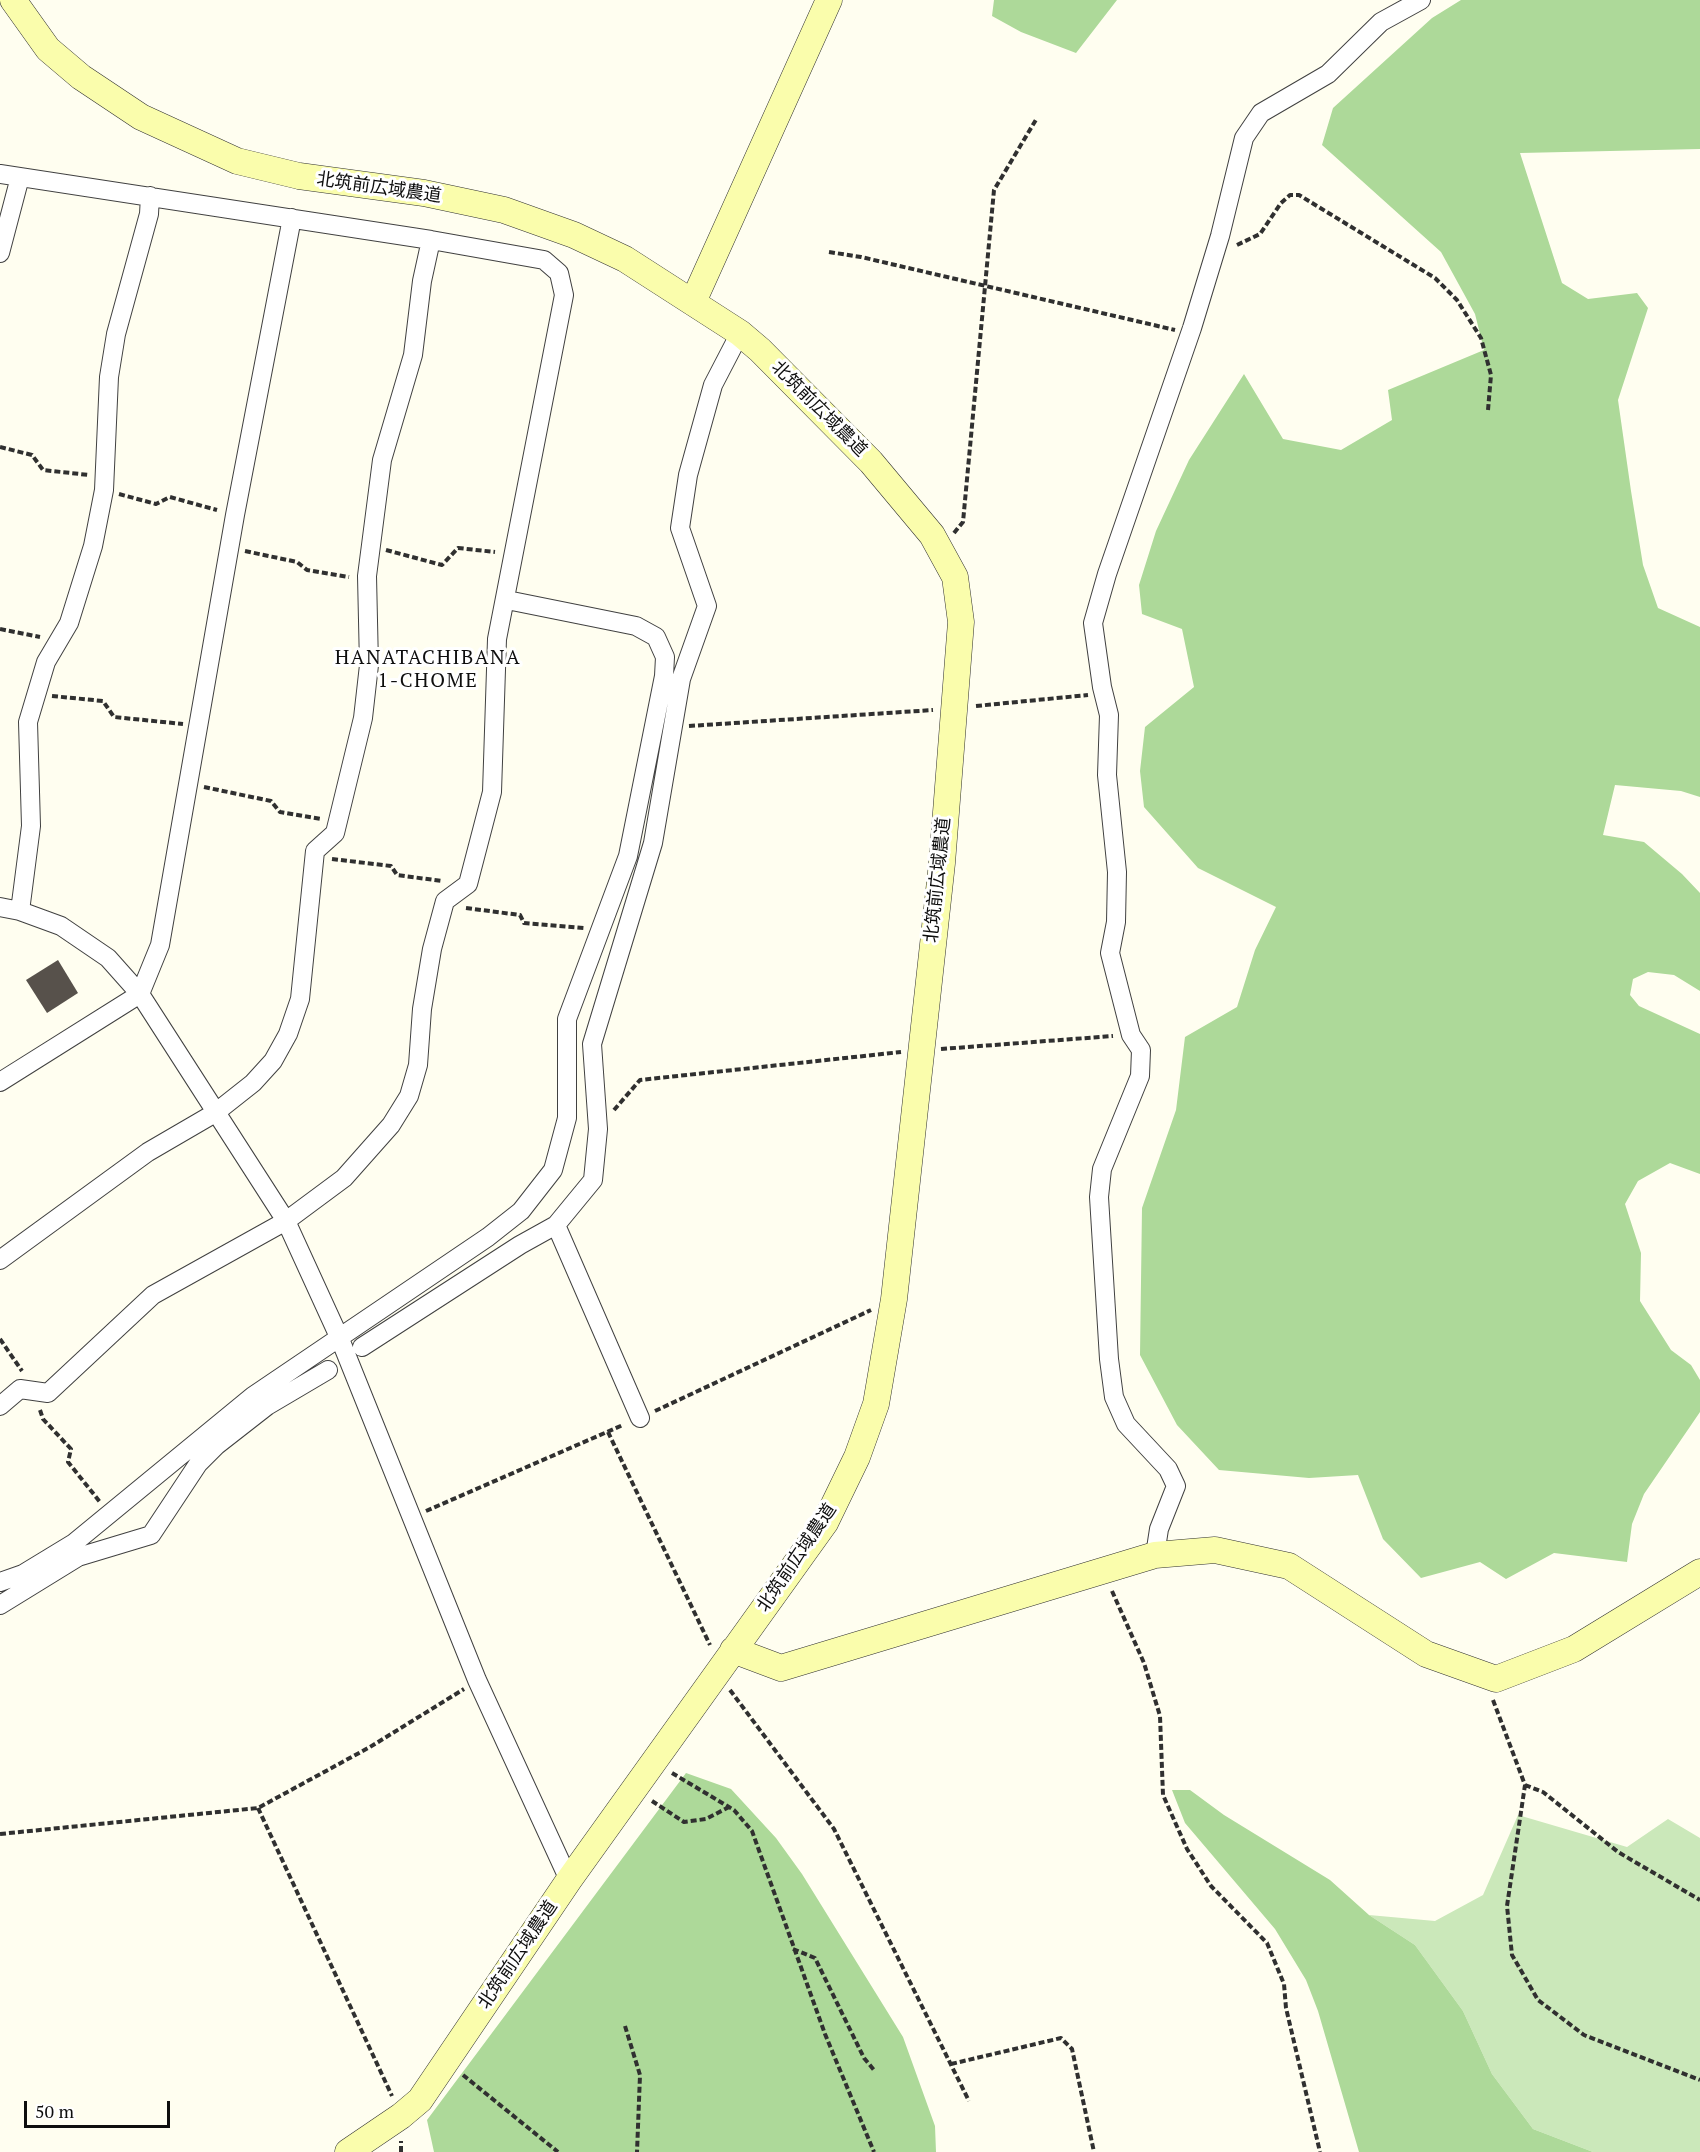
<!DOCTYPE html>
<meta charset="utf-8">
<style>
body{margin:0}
#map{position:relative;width:1700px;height:2152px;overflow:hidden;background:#fffef0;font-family:"PT Serif",serif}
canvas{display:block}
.scale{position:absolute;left:24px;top:2101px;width:146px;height:27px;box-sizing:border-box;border:3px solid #0e0e0e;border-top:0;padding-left:8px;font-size:18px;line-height:21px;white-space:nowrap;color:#0e0e0e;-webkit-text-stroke:4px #fff;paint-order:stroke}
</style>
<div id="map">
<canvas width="1700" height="2152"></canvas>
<div class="scale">50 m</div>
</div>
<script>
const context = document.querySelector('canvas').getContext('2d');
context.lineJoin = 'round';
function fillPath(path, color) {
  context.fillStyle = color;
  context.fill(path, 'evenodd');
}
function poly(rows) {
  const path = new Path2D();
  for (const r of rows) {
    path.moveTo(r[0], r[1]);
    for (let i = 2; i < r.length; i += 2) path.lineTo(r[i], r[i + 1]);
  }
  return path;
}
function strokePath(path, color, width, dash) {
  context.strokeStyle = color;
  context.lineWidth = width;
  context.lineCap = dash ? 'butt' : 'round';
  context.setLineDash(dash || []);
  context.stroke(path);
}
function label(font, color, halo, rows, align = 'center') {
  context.font = font + ' "PT Serif","Noto Sans JP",serif';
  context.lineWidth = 6;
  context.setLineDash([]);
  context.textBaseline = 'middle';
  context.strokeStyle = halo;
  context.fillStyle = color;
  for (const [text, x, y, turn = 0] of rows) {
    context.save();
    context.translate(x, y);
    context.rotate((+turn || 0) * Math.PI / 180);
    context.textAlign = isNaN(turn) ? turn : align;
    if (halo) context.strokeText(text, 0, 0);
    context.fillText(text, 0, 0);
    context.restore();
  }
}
const green = poly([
 [1518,1815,1627,1847,1668,1819,1700,1838,1700,2152,1593,2152,1533,2129,1492,2074,1463,2011,1415,1945,1369,1915,1435,1921,1483,1895]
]);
const forest = poly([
 [994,0,1117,0,1076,53,1021,32,992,16],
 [1461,0,1700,0,1700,149,1520,153,1562,283,1588,299,1637,293,1648,308,1618,400,1631,491,1643,565,1658,608,1700,627,1700,797,1681,791,1615,785,1603,835,1644,842,1682,874,1700,893,1700,991,1674,975,1648,972,1633,979,1630,995,1639,1006,1700,1034,1700,1174,1670,1163,1638,1181,1625,1204,1641,1253,1640,1301,1671,1350,1691,1365,1700,1380,1700,1412,1644,1494,1632,1524,1627,1562,1554,1553,1506,1579,1480,1562,1421,1578,1383,1539,1358,1475,1309,1478,1219,1470,1177,1425,1140,1355,1142,1208,1176,1110,1185,1037,1237,1007,1255,950,1276,907,1198,868,1144,807,1140,771,1145,727,1194,687,1182,629,1142,614,1139,585,1156,531,1189,460,1244,374,1283,439,1341,450,1392,420,1388,390,1484,350,1475,314,1441,252,1322,145,1333,108,1432,18],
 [686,1773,731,1789,776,1838,802,1874,903,2037,935,2126,936,2152,434,2152,427,2120],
 [1172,1790,1190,1790,1224,1815,1330,1880,1369,1915,1415,1945,1463,2011,1492,2074,1533,2129,1593,2152,1359,2152,1318,2011,1306,1980,1275,1929,1185,1823]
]);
const building = poly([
 [58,960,78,993,47,1013,26,980]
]);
const path = poly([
 [1237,245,1260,234,1281,203,1290,195,1299,195,1435,278,1457,300,1481,338,1491,375,1488,410],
 [829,252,861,257,1175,330],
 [0,447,32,455,43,470,89,475],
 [119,494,156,504,170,497,217,510],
 [954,533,963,522,994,190,1037,118],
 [386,550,442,565,458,548,495,552],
 [245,551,297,562,307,570,349,577],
 [0,629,40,637],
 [52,696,103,701,114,717,183,724],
 [976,706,1088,695],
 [689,726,933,710],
 [204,787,271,801,280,812,321,819],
 [332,859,391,866,397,875,442,881],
 [466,908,520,915,524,923,584,928],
 [941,1049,1113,1036],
 [614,1110,640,1080,901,1052],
 [0,1339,22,1371],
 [40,1410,43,1419,71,1449,68,1462,100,1502],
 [655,1411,871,1310],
 [608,1432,710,1645],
 [426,1511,623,1425],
 [1112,1591,1144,1663,1160,1716,1163,1795,1187,1849,1211,1886,1267,1943,1284,1984,1286,2008,1320,2152],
 [730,1690,834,1829,969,2101],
 [1493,1700,1525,1785,1507,1906,1512,1955,1538,2000,1584,2035,1700,2080],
 [672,1773,734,1810,752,1831,825,2034,874,2152],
 [1525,1785,1543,1792,1618,1852,1700,1900],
 [652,1801,684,1822,706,1819,729,1807],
 [258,1808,392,2096],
 [0,1834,258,1808,370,1747,464,1689],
 [793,1949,815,1958,864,2058,874,2070],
 [625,2026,640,2075,637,2152],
 [951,2064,1061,2038,1072,2049,1094,2152],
 [463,2075,558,2152],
 [401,2152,401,2141]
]);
const street = poly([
 [0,174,431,240,544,260,559,273,564,295,497,639,492,792,468,884,445,901,432,949,422,1009,418,1065,409,1096,391,1125,344,1178,286,1221,153,1295,48,1393,20,1389,0,1406],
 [0,253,20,177],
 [0,907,20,911,61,926,108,958,140,994,286,1221,340,1339,477,1680,569,1880],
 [20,911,31,826,28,722,46,662,69,623,93,546,104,490,109,377,116,334,149,214,150,196],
 [0,1082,140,994,160,945,235,515,292,218],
 [556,1225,640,1418],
 [0,1260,148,1152,215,1113,253,1083,273,1061,288,1034,300,999,315,851,335,833,363,718,369,665,367,576,382,460,413,355,422,281,431,240],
 [362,1347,520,1245,556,1225,593,1180,598,1129,592,1044,653,843,681,679,707,606,680,528,688,475,713,385,740,333],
 [1155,1555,1159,1529,1176,1486,1168,1469,1126,1424,1114,1397,1109,1359,1099,1197,1102,1169,1140,1076,1141,1050,1131,1035,1110,953,1116,922,1117,872,1107,775,1109,715,1102,687,1093,623,1107,574,1192,328,1220,236,1244,138,1261,113,1328,74,1381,22,1421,0],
 [0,1582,23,1574,74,1543,253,1396,488,1237,521,1211,553,1170,567,1118,567,1019,628,856,664,676,665,657,656,637,636,626,507,600],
 [0,1605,78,1557,151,1535,198,1464,217,1445,267,1406,328,1370]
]);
const secondary = poly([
 [13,0,48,49,81,77,141,117,237,161,299,176,424,193,504,210,574,235,625,259,740,333,760,350,871,462,932,535,955,577,961,622,942,863,894,1299,876,1404,857,1457,825,1523,569,1880,420,2100,401,2116,348,2152],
 [693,302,829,0],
 [733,1650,781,1668,1155,1555,1215,1550,1289,1566,1426,1654,1496,1679,1574,1649,1700,1572]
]);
const streetNames = [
 ["北筑前広域農道",379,188,8],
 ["北筑前広域農道",819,409,45],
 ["北筑前広域農道",938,880,-84],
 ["北筑前広域農道",797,1558,-56],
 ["北筑前広域農道",518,1955,-56]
];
const neighbourhoodNames = [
 ["HANATACHIBANA",428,658],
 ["1-CHOME",428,681]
];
fillPath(green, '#cbe8ba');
fillPath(forest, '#add999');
fillPath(building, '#57514b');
strokePath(street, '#414141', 20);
strokePath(secondary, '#303030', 27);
strokePath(path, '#303030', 4, [6, 3]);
strokePath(street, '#fff', 18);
strokePath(secondary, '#fafdac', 26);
label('18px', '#0e0e0e', '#fff', streetNames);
context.letterSpacing = '1.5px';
label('20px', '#0e0e0e', '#fff', neighbourhoodNames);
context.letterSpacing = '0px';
</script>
